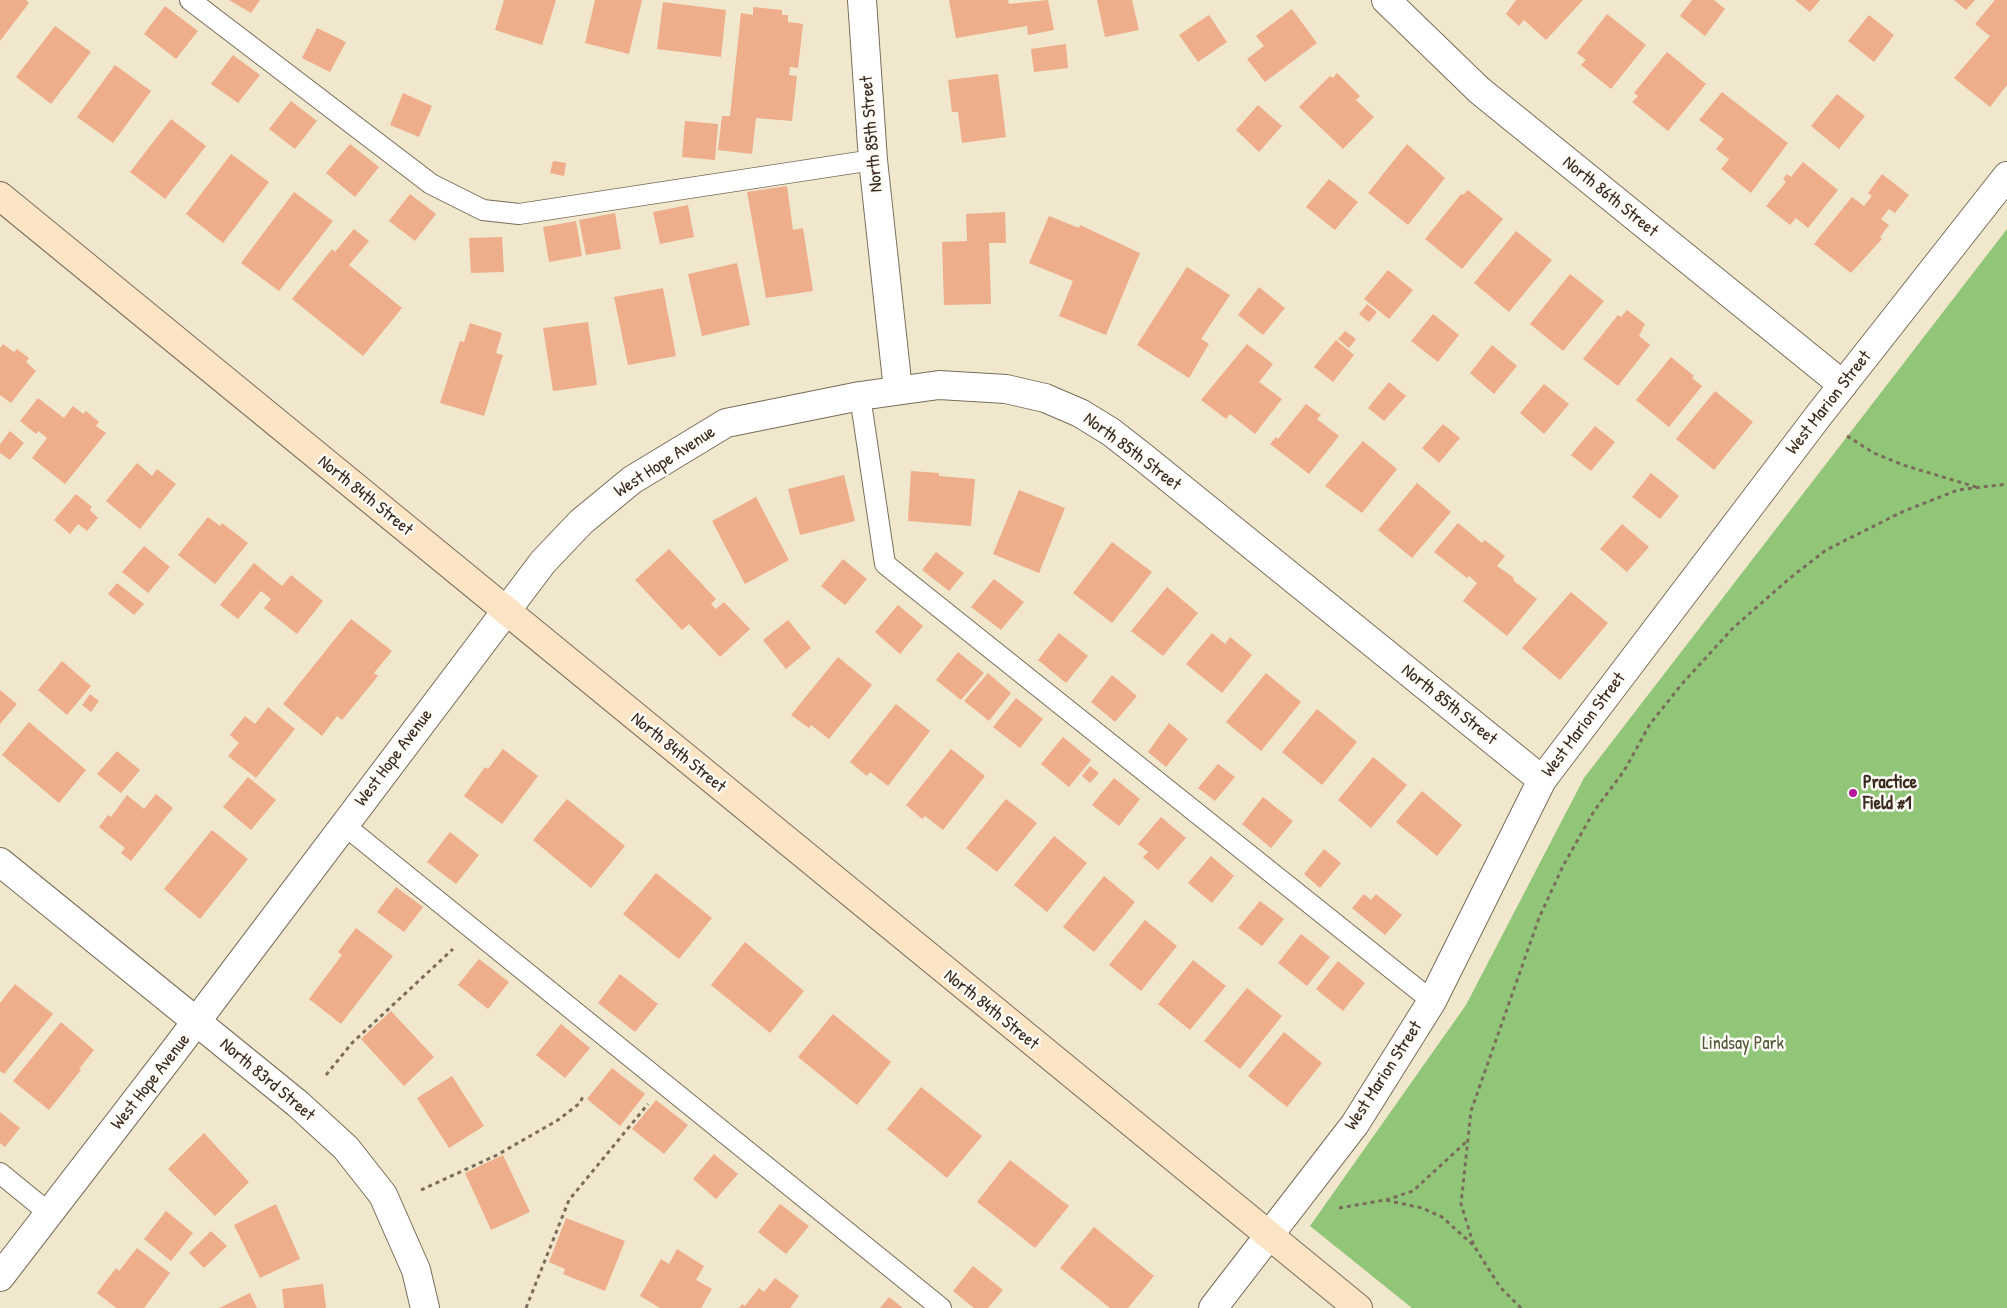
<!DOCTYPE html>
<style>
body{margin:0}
canvas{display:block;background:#f0e7cd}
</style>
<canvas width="2007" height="1308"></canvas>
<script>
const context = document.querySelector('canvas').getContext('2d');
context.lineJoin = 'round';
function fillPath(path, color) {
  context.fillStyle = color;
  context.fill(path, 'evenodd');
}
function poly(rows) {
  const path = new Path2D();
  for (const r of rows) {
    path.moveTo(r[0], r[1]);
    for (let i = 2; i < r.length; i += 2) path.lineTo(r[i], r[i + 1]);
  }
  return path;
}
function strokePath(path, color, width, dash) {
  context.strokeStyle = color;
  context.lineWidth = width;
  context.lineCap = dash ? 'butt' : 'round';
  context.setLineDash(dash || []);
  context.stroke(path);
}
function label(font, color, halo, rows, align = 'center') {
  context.font = font + ' "Patrick Hand",sans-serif';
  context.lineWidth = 5;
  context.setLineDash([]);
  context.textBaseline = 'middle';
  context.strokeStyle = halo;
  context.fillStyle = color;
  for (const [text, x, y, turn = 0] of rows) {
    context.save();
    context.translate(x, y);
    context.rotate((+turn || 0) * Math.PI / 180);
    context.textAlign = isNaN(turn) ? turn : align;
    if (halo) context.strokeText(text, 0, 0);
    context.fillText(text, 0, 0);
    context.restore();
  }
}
const green = poly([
 [2007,229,2007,1308,1412,1308,1310,1226,1466,1005,1584,778]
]);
const building = poly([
 [0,0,26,0,29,3,0,41],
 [229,0,260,0,251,13],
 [504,0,556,0,542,45,495,30],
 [595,0,642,0,629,54,585,43],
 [949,0,1008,0,1009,4,1048,0,1054,30,1028,35,1027,26,956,38],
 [1097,0,1132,0,1139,30,1105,37],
 [1516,0,1583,0,1546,40,1524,20,1519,26,1506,14],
 [1692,0,1714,0,1725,9,1705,36,1680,16],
 [1795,0,1820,0,1810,12],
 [1954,0,1975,0,1966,10],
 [1995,0,2007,0,2007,85,1990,107,1954,78,1990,36,1975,24],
 [663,2,726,10,721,57,657,49],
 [165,6,198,31,176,59,144,34],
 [753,7,782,10,782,15,788,15,788,22,803,24,798,68,790,67,789,75,797,76,792,121,756,118,752,154,718,150,722,116,730,116,741,13,753,15],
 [1292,9,1317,43,1265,82,1247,59,1264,46,1256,36],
 [1607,14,1646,45,1611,89,1581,65,1586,60,1577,53],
 [1209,15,1227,42,1198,62,1179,35],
 [1869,15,1894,35,1874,62,1848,41],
 [55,26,91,52,51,104,16,77],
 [317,28,346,42,330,72,302,58],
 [1066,44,1068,68,1034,72,1031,49],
 [1667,52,1706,84,1668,131,1632,102,1638,96,1634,93],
 [233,55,260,75,238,103,211,84],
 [115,65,151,91,113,143,77,117],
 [1337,73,1360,96,1356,100,1374,117,1343,149,1299,107,1330,76,1333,78],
 [998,74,1006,137,962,143,958,112,952,112,948,80],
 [1722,92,1788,143,1751,193,1721,169,1729,159,1716,149,1724,139,1699,120],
 [403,93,432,106,419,137,390,125],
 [1837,94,1865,116,1839,149,1811,126],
 [291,101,317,121,295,149,269,129],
 [1258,105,1282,126,1259,152,1236,130],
 [171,119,206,146,165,199,130,172],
 [685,121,718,124,715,160,682,157],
 [350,144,379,167,355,197,326,173],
 [1407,144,1445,178,1408,225,1368,193],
 [231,154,269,182,223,243,186,214],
 [553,161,566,163,564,176,550,173],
 [1803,162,1838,190,1808,228,1796,218,1790,225,1766,206,1786,182,1783,179,1787,174,1791,177],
 [1882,174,1909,195,1895,213,1889,209,1881,219,1889,225,1880,237,1882,239,1851,273,1814,244,1852,197,1864,206,1872,196,1868,193],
 [1329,179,1358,202,1335,230,1306,207],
 [787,186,793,230,803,228,813,291,766,298,747,192],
 [1468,190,1503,219,1462,269,1425,239,1461,194,1463,195],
 [294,192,333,221,279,291,241,263],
 [410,194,436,214,415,241,389,221],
 [688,205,694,237,660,244,653,212],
 [1005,212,1006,243,989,243,991,304,944,305,942,242,967,241,966,214],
 [615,213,621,249,586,255,579,220],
 [1049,216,1079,228,1080,225,1140,253,1106,335,1059,316,1073,281,1029,263],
 [576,221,582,256,549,262,543,227],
 [354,229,369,241,349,265,402,308,363,356,292,299,332,249,335,252],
 [1516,231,1552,260,1509,312,1474,283],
 [502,237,504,272,471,273,469,238],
 [737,263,750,325,702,336,688,274],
 [1187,267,1230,295,1201,339,1209,344,1189,378,1137,345],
 [1388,270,1413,290,1389,319,1364,299],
 [1570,274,1604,301,1563,351,1530,324],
 [1259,287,1285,308,1263,335,1238,315],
 [663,288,676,356,628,365,614,297],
 [1367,304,1377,312,1369,322,1359,314],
 [1627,310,1645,324,1639,336,1650,345,1618,386,1583,359,1618,315,1621,317],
 [1433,314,1459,335,1438,362,1411,341],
 [588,322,597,385,553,391,543,328],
 [470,323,502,333,496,353,503,355,484,416,440,403,460,341,464,342],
 [1345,331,1356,339,1349,348,1338,339],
 [1336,340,1354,355,1333,382,1314,367],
 [3,344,14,352,17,349,29,358,26,362,36,371,11,403,0,395,0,348],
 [1247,344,1273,364,1259,382,1282,399,1255,434,1230,414,1226,419,1201,400],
 [1492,345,1517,366,1494,394,1470,373],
 [1671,357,1694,376,1692,378,1702,386,1669,427,1636,400],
 [1389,382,1406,396,1384,421,1368,408],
 [1544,384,1569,404,1544,434,1520,413],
 [1715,391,1753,422,1714,470,1676,439],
 [38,398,64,418,73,406,83,414,86,411,99,422,96,426,106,433,65,484,32,458,47,438,38,431,36,434,20,421],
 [1306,404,1321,415,1317,419,1339,436,1309,474,1270,444,1276,437,1278,439],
 [1443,424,1460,438,1439,463,1422,448],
 [1595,426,1615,442,1591,471,1571,455],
 [10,431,24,443,10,460,0,453,0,444],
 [1363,441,1397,469,1362,513,1325,486],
 [137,463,152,476,157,469,176,484,140,529,106,501],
 [911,471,939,473,939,476,975,479,971,526,908,521],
 [1651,473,1679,496,1660,519,1632,497],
 [844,475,855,521,800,535,788,489],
 [1417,483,1451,512,1412,558,1378,530],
 [1019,490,1065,508,1039,573,993,554],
 [76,494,92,507,90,510,98,518,87,531,78,524,70,534,54,520],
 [756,497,789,560,745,584,712,521],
 [208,517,220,526,222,523,248,543,215,584,178,555],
 [1458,523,1482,543,1485,540,1505,556,1497,566,1513,577,1514,581,1537,599,1507,636,1463,601,1477,583,1469,576,1467,578,1434,552],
 [1622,524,1649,547,1627,572,1600,549],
 [1112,542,1152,572,1112,623,1073,593],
 [144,546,170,567,148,593,122,572],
 [669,549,716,599,711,604,716,609,724,602,750,629,720,657,689,624,682,630,635,580],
 [936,552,964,573,949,591,922,570],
 [843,559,867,579,845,605,821,586],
 [254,563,282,586,291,575,323,601,297,634,264,608,271,599,261,591,238,619,220,605],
 [994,579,1024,602,1001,630,971,607],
 [117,583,144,604,134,615,108,594],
 [1167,587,1198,613,1163,656,1131,631],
 [1571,592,1608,623,1560,680,1522,648],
 [898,605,923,626,900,654,875,632],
 [351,619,392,651,374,673,378,676,342,720,337,716,322,736,283,704],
 [788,620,811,648,786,669,763,640],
 [1059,633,1088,656,1066,683,1038,660],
 [1212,633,1225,644,1230,637,1252,655,1222,693,1186,664],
 [958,652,984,673,961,700,936,680],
 [838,657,872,685,829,739,811,725,809,728,791,715],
 [62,661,91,686,67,715,38,690],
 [988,673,1011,693,989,721,964,701],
 [1266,673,1301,702,1261,751,1226,722],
 [1112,675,1137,696,1115,722,1091,702],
 [0,690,17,704,0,724],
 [90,694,99,701,91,712,82,705],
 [1016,698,1043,719,1020,748,993,727],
 [896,704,930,731,888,786,870,772,867,776,850,762],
 [268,707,295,729,256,778,228,756,239,743,230,735,245,716,255,724],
 [1317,709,1357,742,1322,785,1282,752],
 [29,722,86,770,59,803,2,755],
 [1169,723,1188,739,1166,767,1148,752],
 [1063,737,1091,760,1069,787,1041,764],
 [503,749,538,776,502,824,464,796,485,767,488,769],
 [951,749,985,776,943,830,925,816,922,819,906,805],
 [117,751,140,770,121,793,97,774],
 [1373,757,1407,785,1371,828,1338,800],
 [1218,764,1235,777,1215,801,1198,788],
 [1090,766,1099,773,1090,783,1082,776],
 [248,777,276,800,251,830,223,807],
 [1114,778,1140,799,1119,826,1092,805],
 [1422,791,1462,825,1437,856,1396,822],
 [156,794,173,808,131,861,121,853,125,848,99,827,108,815,111,817,127,795,144,809],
 [1263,797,1293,821,1271,848,1242,824],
 [567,799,625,846,591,888,533,840],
 [1006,799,1037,823,997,872,966,848],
 [1161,817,1186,838,1158,870,1143,857,1148,852,1138,844],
 [212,830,248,859,200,919,164,889],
 [450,832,479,855,456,884,427,862],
 [1054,836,1087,863,1047,912,1014,885],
 [1324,849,1341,863,1320,888,1304,874],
 [1211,856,1234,876,1212,903,1188,883],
 [656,873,712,918,679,959,623,914],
 [1104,876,1135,902,1094,952,1063,927],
 [396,887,423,907,404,932,377,912],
 [1364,894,1371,900,1376,894,1402,915,1385,935,1352,908],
 [1260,901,1284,919,1262,946,1238,928],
 [1145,920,1177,946,1141,991,1109,965],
 [356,928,393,956,341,1024,309,999,342,955,338,952],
 [1301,934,1330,957,1307,986,1278,963],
 [745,942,804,991,770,1033,711,985],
 [479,959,509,982,488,1009,458,985],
 [1193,960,1226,986,1190,1030,1158,1004],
 [1338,961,1365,983,1343,1011,1316,989],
 [620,974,658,1004,635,1032,598,1003],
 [15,984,53,1014,4,1074,0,1071,0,1003],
 [1247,988,1282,1016,1240,1069,1204,1041],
 [391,1011,434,1057,404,1086,361,1039],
 [833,1014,891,1062,857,1105,798,1057],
 [61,1022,94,1050,79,1069,81,1070,49,1110,13,1081],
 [561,1024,590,1048,565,1078,536,1055],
 [1284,1032,1322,1063,1287,1107,1248,1076],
 [612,1068,645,1094,620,1126,587,1099],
 [452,1076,484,1126,449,1148,417,1098],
 [921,1087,982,1136,947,1178,887,1129],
 [656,1100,688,1125,664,1154,632,1129],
 [0,1112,20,1128,5,1147,0,1143],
 [204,1133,249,1182,215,1216,168,1169],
 [714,1154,738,1174,716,1199,693,1179],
 [503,1155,530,1212,491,1230,465,1173],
 [1010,1160,1069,1206,1035,1248,977,1202],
 [276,1204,300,1259,260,1278,234,1225],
 [780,1204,809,1226,786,1254,758,1232],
 [166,1211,193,1233,171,1261,144,1239],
 [566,1218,625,1241,605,1291,563,1274,565,1269,549,1262],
 [1094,1227,1154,1276,1128,1308,1110,1308,1060,1268],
 [211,1231,227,1246,204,1268,189,1253],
 [137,1248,170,1273,144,1308,116,1308,97,1293,116,1268,119,1271],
 [677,1249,704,1266,696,1280,712,1289,701,1308,660,1308,640,1296,661,1259,669,1264],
 [973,1266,1003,1290,988,1308,974,1308,953,1291],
 [775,1278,799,1296,790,1308,739,1308,742,1304,745,1306,759,1288,764,1292],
 [323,1284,326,1308,284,1308,282,1289],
 [250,1293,257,1308,219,1308],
 [889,1297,903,1308,880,1308]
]);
const path = poly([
 [1847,436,1874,453,1903,465,1976,487],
 [326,1075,352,1043,453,949],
 [421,1190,497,1155,558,1120,580,1103,583,1096],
 [1386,1200,1413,1191,1466,1142],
 [1339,1208,1385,1200,1422,1208,1442,1217,1473,1245],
 [526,1308,569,1200,648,1104],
 [1521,1308,1500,1287,1474,1246,1461,1204,1471,1111,1539,918,1563,866,1594,811,1624,771,1650,724,1681,685,1733,628,1790,578,1826,550,1904,511,1958,490,2007,484]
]);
const lane = poly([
 [190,0,431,184,483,210,519,214,873,160],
 [860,396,885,564,1432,1001],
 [344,825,941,1308],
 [0,1173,49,1213]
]);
const street = poly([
 [862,0,873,160,898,390],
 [1386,0,1479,90,1843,385],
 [0,862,298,1104,346,1148,383,1195,416,1270,425,1308],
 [0,1277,174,1051,543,562,581,522,632,480,726,423,860,396,939,385,1006,389,1045,398,1080,413,1111,432,1143,457,1542,780],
 [1213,1308,1355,1124,1432,1001,1542,780,1819,415,2007,176]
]);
const secondary = poly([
 [0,196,1358,1308]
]);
const markers = [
 [1853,793,5,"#b5179e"]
];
const streetNames = [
 ["North 85th Street",872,134,-95],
 ["North 86th Street",1610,197,39],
 ["West Marion Street",1829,403,-52],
 ["North 85th Street",1132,452,37],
 ["West Hope Avenue",665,462,-33],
 ["North 84th Street",365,496,39],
 ["North 85th Street",1449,705,39],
 ["West Marion Street",1584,725,-53],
 ["North 84th Street",678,753,39],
 ["West Hope Avenue",394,758,-53],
 ["North 84th Street",991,1010,39],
 ["West Marion Street",1384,1076,-57],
 ["North 83rd Street",267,1080,40],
 ["West Hope Avenue",151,1082,-52]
];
const poiNames = [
 ["Practice",1863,783],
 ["Field #1",1863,804]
];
const parkNames = [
 ["Lindsay Park",1743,1044]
];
fillPath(green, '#91c577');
fillPath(building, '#eeae8b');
strokePath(lane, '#7a6c5b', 22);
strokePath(street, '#7a6c5b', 30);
strokePath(secondary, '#7a6c5b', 30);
strokePath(path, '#7a6c5b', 3, [4, 4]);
strokePath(lane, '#fff', 20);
strokePath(street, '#fff', 28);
strokePath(secondary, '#fce5c4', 28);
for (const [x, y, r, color] of markers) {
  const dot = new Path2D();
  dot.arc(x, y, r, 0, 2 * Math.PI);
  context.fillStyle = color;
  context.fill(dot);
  strokePath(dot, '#fdfcf7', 2);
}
label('18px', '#3b2a1e', '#fdfcf7', streetNames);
label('bold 18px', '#3b2a1e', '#fdfcf7', poiNames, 'left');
label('18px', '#555839', '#fdfcf7', parkNames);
</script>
